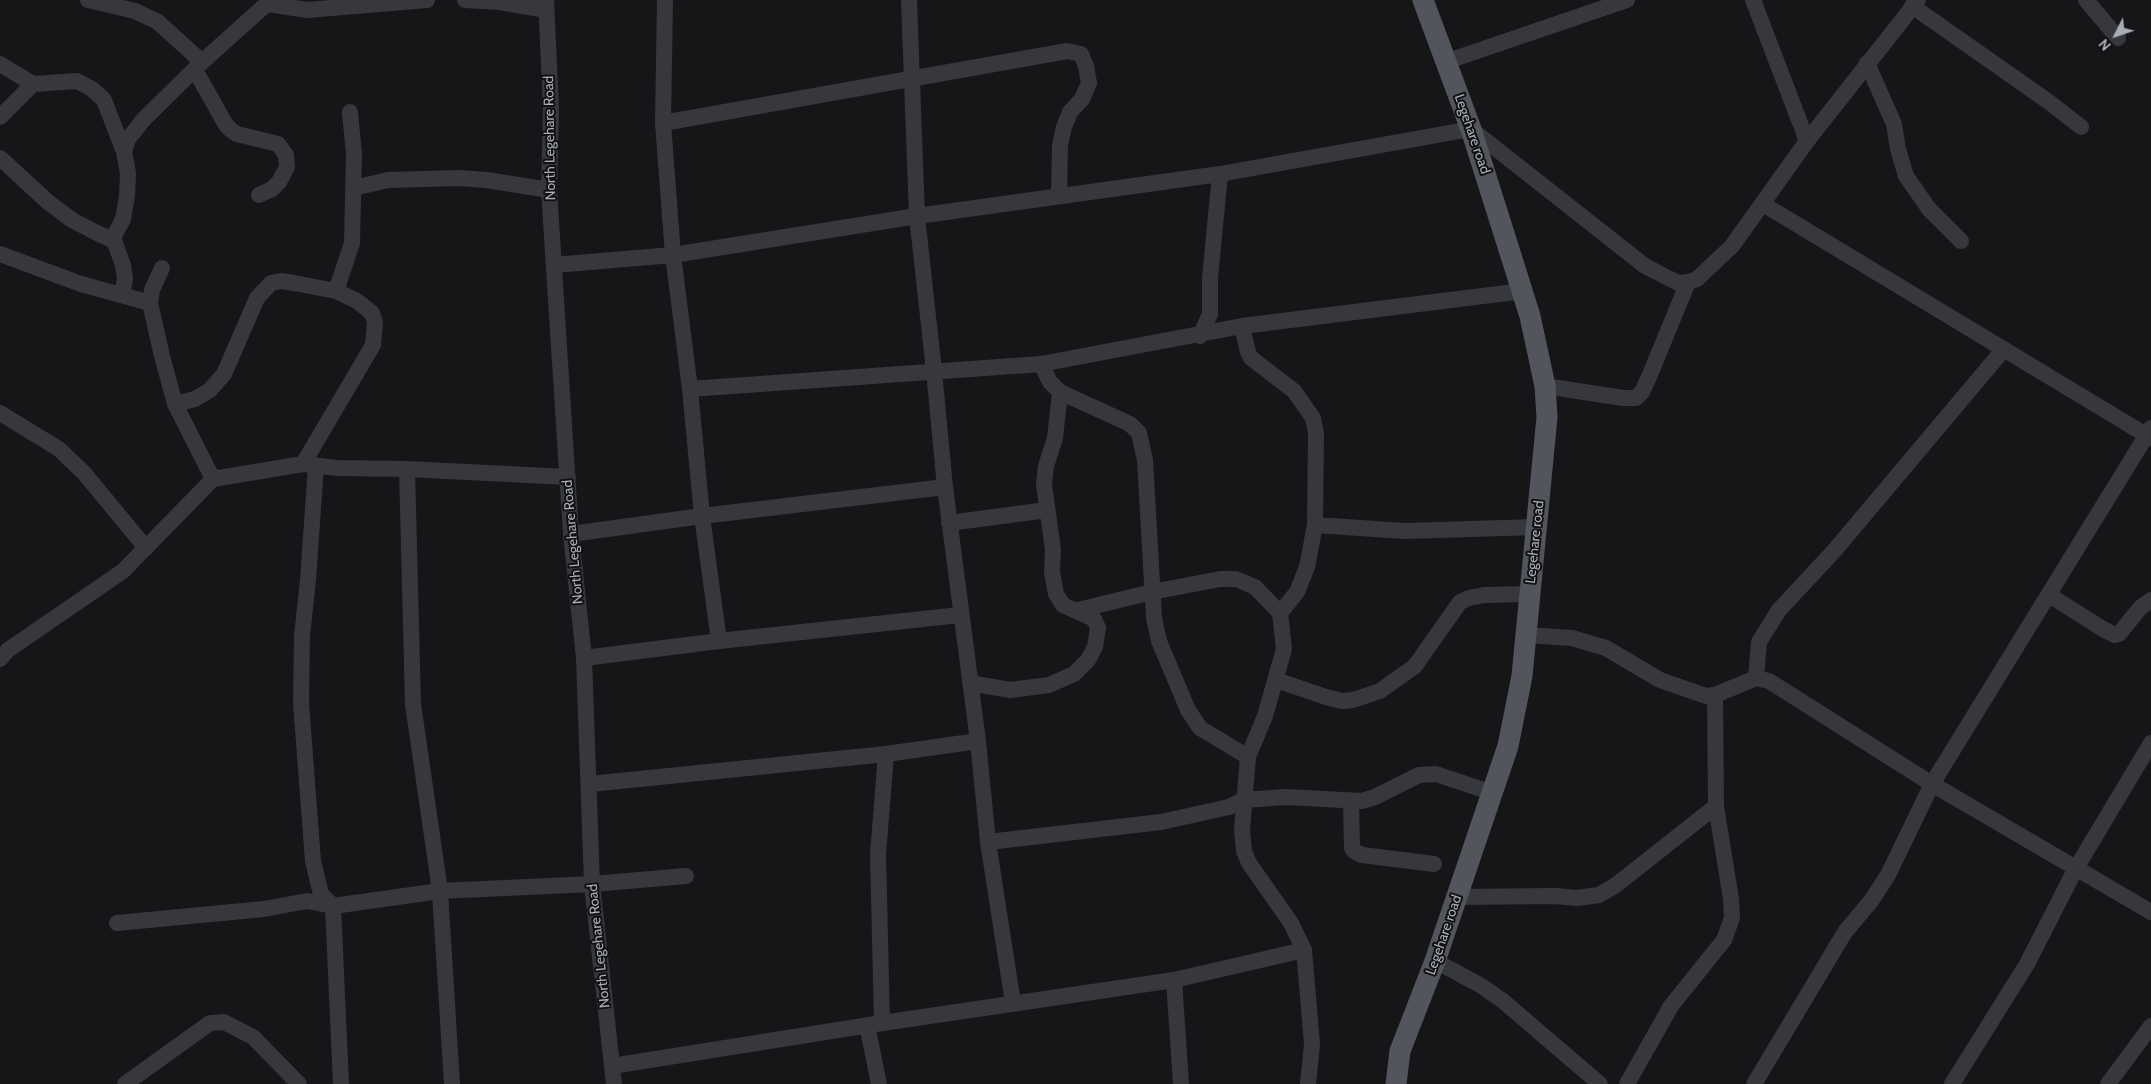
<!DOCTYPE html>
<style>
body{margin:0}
#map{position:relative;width:2151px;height:1084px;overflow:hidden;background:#161618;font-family:Cabin,sans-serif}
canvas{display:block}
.north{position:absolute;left:2091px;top:10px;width:50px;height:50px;-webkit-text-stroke:4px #111113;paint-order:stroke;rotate:229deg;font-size:14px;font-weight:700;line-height:20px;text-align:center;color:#a8adb8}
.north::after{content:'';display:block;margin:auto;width:18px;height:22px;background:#a8adb8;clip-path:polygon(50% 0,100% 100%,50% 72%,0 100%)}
</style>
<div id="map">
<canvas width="2151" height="1084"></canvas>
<div class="north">N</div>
</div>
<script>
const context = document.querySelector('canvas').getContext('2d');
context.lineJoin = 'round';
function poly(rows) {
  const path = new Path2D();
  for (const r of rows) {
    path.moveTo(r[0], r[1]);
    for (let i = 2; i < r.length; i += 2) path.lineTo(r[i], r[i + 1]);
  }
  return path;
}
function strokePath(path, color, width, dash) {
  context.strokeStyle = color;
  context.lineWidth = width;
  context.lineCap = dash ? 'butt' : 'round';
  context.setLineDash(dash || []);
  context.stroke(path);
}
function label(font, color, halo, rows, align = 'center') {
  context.font = font + ' Cabin,sans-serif';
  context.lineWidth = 4;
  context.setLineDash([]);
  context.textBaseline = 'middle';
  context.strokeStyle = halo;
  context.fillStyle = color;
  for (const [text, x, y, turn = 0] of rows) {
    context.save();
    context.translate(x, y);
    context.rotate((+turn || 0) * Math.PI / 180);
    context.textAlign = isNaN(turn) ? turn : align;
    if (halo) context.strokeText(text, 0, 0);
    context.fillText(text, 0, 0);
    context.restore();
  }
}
const minor = poly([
 [88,0,135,11,158,22,202,62],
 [465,0,500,2,546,10],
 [546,0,551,108,549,190,571,534,584,658,592,884,614,1084],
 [665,0,663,123,673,255,690,389,702,516,719,641],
 [909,0,917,216,934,371,945,487,978,741,988,842,1013,1003],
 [1753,0,1807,141],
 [2086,0,2118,38],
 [268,4,307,10,427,0],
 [1912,6,2049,102,2081,127],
 [1445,62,1627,0],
 [1867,63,1894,124,1898,149,1906,176,1929,209,1961,241],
 [0,64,33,84],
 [195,70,226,125,231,130,237,134,278,144,286,155,287,167,279,182,272,189,259,195],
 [0,117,33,84,77,81,92,89,104,100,124,152],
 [663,123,1067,51,1081,54,1086,66,1089,83,1082,99,1070,112,1064,127,1060,145,1059,196],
 [0,158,48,202,72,220,97,233,110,239,113,238],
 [354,188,388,180,459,178,487,180,549,190],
 [1763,204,2151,438],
 [113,238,123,219,127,196,128,173,124,152,128,139,144,119,202,62,271,0],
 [113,238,123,265,125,279,122,295],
 [0,254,81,284,150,303],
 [554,265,673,255,917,216,1220,174,1471,129,1645,266,1678,283,1688,282,1697,279,1732,246,1807,141,1918,0],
 [162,268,152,290,150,303,162,356,175,404,213,479],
 [336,291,352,243,354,155,350,112],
 [1242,326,1248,352,1251,358,1294,391,1313,418,1316,433,1315,525,1405,531,1537,527],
 [1200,336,1210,314,1210,278,1220,174],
 [1041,364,1050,382,1060,392,1130,424,1139,433,1145,460,1154,618,1159,641,1188,710,1200,728,1248,757],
 [1545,386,1623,398,1636,398,1642,392,1649,377,1688,282],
 [690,389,1041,364,1242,326,1523,291],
 [175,404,195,399,210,390,224,374,257,298,271,283,281,281,294,283,336,291,357,301,372,313,375,322,373,345,303,464],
 [0,413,59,449,84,473,146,548],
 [316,466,308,580,302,636,301,703,313,861,321,894,333,906,341,1084],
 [407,469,413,704,440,891,452,1084],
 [949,523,1047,510],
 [571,534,702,516,945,487],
 [2049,595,2103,629,2115,635,2119,634,2140,608,2151,600],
 [1078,610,1152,592,1220,579,1236,579,1255,587,1280,613],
 [1526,635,1572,638,1606,648,1660,680,1706,696,1715,695,1756,678,1769,681,1932,784,2151,912],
 [584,658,719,641,960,615],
 [0,659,8,650,123,571,213,479,303,464,337,468,407,469,568,477],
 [1756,678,1759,642,1779,610,1834,551,2004,349],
 [1276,680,1326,697,1342,701,1353,700,1380,691,1415,666,1460,602,1469,598,1484,595,1530,594],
 [970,683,1010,690,1049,685,1074,674,1088,660,1095,647,1098,628,1094,619,1063,605,1056,594,1052,572,1053,550,1044,484,1046,466,1055,438,1060,392],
 [590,784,886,754,978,741],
 [1351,802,1352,848,1354,851,1362,855,1434,864],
 [988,842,1161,822,1229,807,1243,800,1286,797,1362,801,1375,797,1419,775,1436,774,1493,793],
 [1457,897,1555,896,1577,898,1599,895,1616,885,1716,806],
 [117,923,264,909,307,901,333,906,440,891,592,884,686,876],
 [1435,961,1480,985,1503,1001,1600,1084],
 [1174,980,1181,1084],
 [882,1023,878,854,886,754],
 [867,1025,879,1084],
 [612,1066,882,1023,1174,980,1304,950],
 [125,1084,210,1023,224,1022,253,1037,299,1084],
 [1308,1084,1312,1044,1304,950,1291,923,1249,863,1244,851,1242,830,1248,757,1265,716,1284,649,1280,613,1297,592,1307,567,1315,525],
 [1627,1084,1671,1006,1724,940,1732,918,1731,899,1716,806,1715,695],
 [1754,1084,1845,932,1871,901,1888,875,1932,784,2151,428],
 [1952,1084,2027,964,2075,870,2151,743],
 [2108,1084,2151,1026]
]);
const major = poly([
 [1396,1084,1400,1051,1435,961,1508,746,1522,676,1547,417,1545,386,1530,316,1471,129,1423,0]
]);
const streetNames = [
 ["Legehare road",1472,134,71],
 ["North Legehare Road",550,138,-91],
 ["North Legehare Road",573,542,-95],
 ["Legehare road",1535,542,-84],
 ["Legehare road",1444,935,-71],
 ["North Legehare Road",599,946,-96]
];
strokePath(minor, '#37383d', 16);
strokePath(major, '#53555c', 21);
label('14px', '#a8adb8', '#111113', streetNames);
</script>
